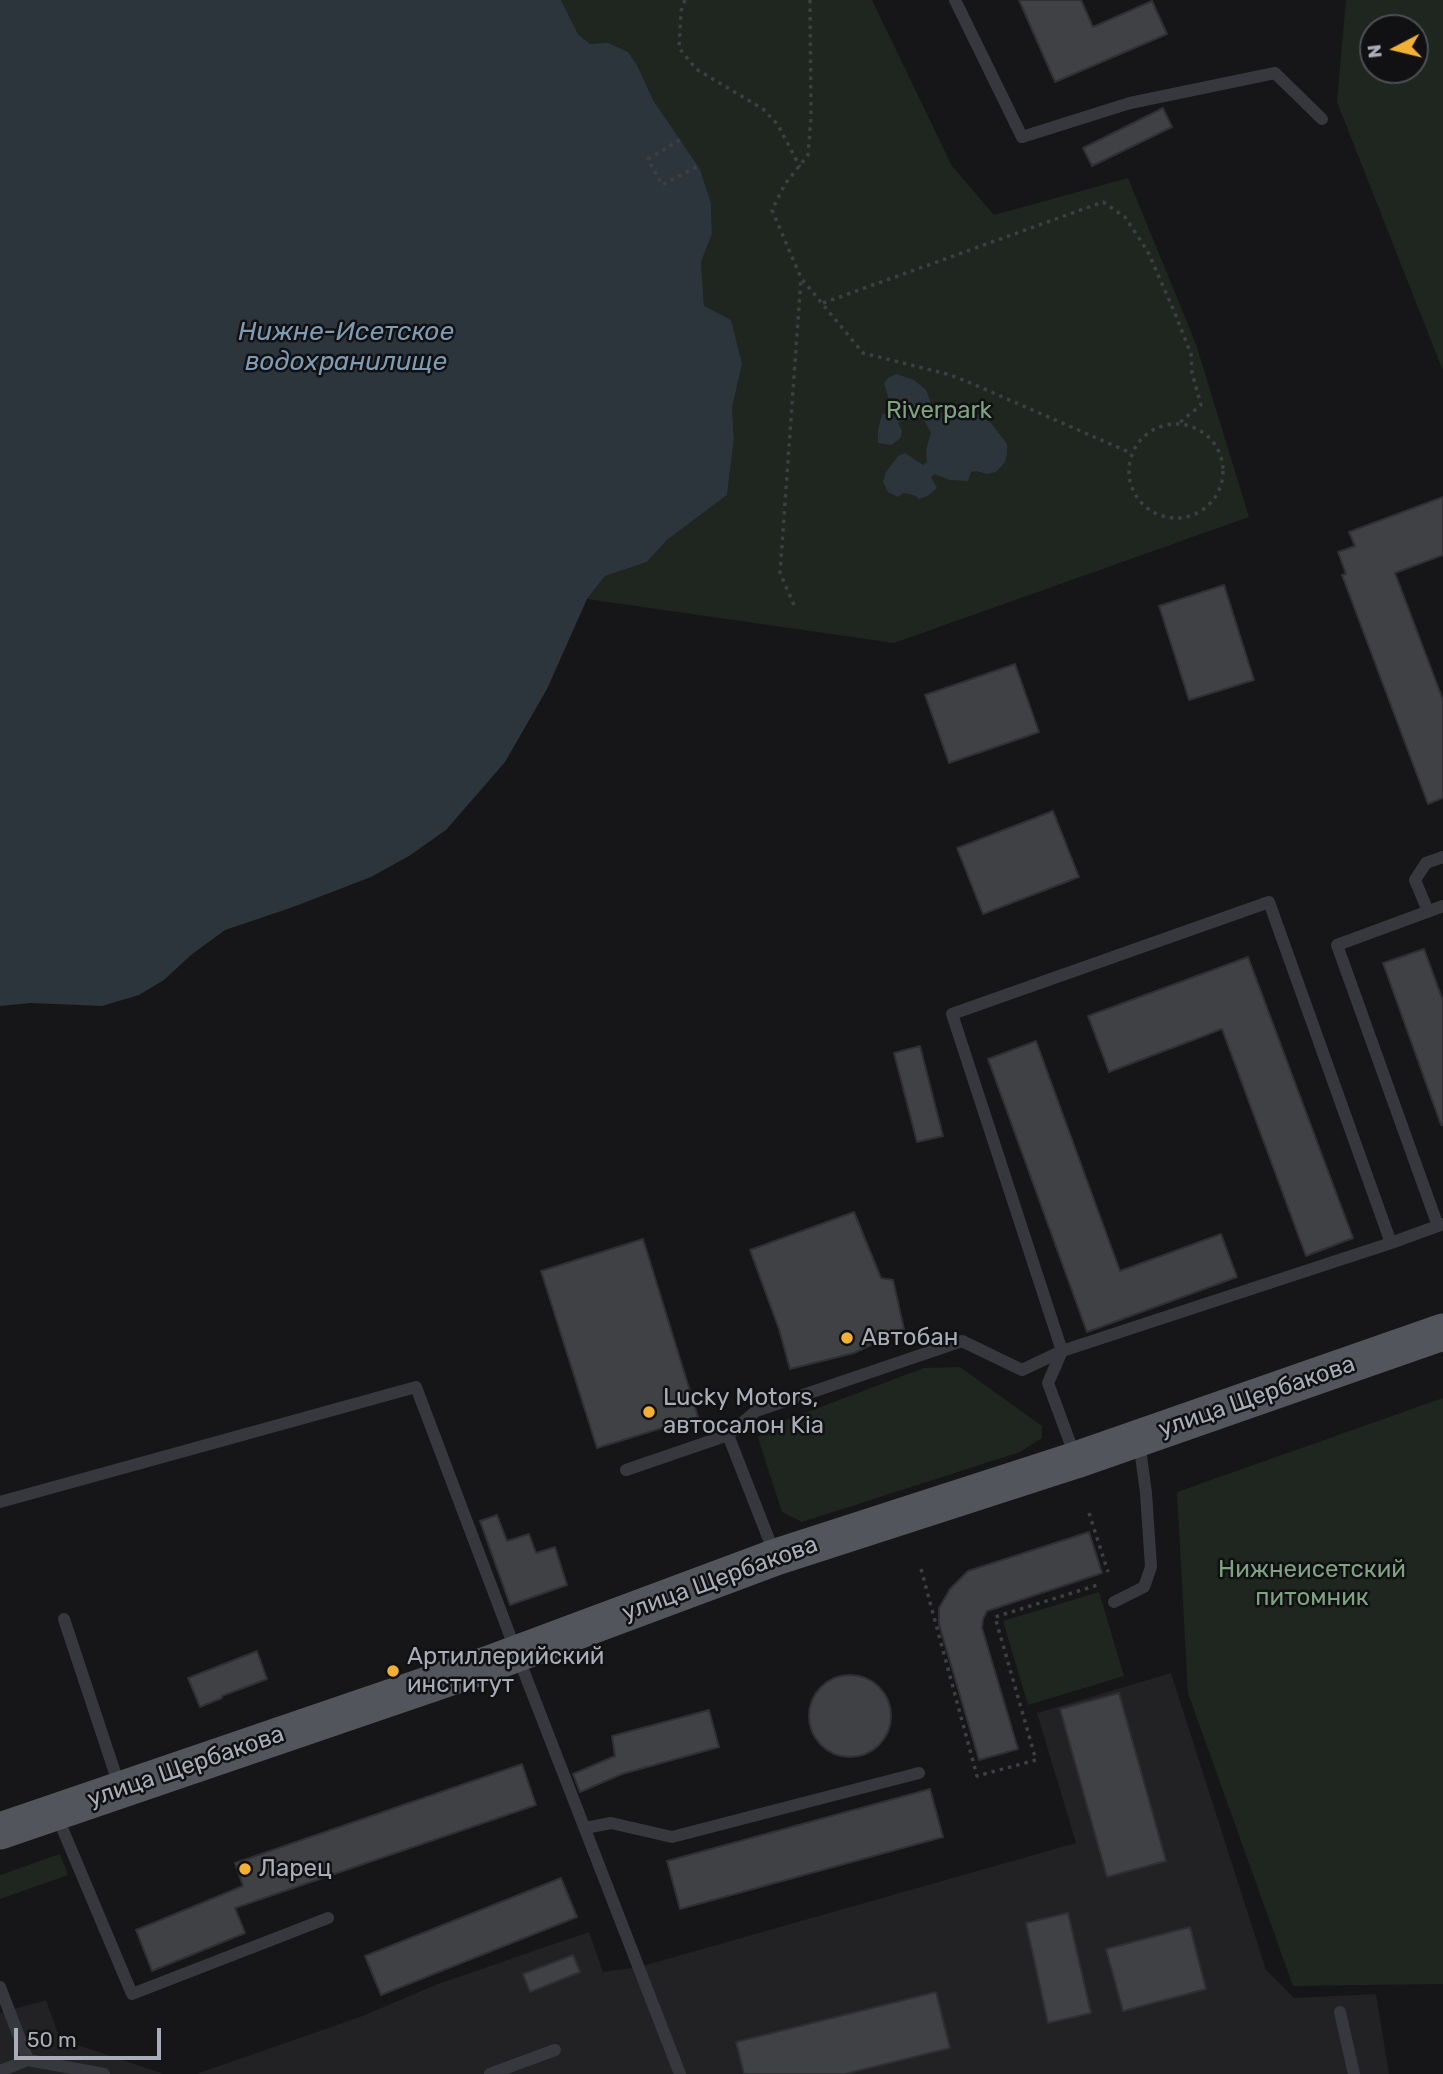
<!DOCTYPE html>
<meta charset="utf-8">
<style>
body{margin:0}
#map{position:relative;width:1443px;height:2074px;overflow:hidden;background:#161618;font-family:Rubik,sans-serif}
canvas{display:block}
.north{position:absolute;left:1359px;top:14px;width:70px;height:70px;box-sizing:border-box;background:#111113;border:2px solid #4d4f55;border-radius:50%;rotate:263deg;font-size:19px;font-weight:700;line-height:28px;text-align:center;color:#a8adb8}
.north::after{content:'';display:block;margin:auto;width:24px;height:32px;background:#f2b134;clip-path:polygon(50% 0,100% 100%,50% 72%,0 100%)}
.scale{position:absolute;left:14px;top:2028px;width:147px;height:32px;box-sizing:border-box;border:4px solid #a8adb8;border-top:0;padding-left:9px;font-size:21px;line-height:24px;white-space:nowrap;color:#a8adb8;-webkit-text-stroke:5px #111113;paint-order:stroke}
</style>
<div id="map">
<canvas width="1443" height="2074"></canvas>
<div class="north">N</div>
<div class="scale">50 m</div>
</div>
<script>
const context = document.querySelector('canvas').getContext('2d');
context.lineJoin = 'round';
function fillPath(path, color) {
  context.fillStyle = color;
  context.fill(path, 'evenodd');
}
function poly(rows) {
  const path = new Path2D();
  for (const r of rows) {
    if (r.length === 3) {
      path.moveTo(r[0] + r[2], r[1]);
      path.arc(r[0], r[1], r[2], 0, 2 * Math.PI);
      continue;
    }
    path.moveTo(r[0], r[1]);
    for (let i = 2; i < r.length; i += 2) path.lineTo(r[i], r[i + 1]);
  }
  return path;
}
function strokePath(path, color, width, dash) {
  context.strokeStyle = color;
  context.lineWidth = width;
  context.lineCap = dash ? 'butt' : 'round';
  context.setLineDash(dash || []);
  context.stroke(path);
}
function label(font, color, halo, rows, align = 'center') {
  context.font = font + ' Rubik,sans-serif';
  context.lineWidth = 5;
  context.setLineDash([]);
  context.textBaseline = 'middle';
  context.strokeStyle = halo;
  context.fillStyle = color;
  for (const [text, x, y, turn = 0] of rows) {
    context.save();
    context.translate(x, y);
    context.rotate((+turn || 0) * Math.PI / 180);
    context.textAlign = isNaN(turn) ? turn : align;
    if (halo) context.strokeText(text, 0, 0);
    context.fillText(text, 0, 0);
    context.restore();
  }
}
const built = poly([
 [1171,1673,1266,1970,1294,1998,1376,1994,1389,2074,196,2074,360,2017,438,1984,589,1932,603,1972,639,1967,1076,1843,1037,1713],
 [46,2000,60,2039,164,2074,0,2074,0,2013]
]);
const green = poly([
 [561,0,872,0,952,166,994,215,1128,178,1196,344,1249,517,894,643,587,599,605,576,647,562,667,540,727,495,734,439,732,408,742,364,704,306,701,262,712,234,711,203,700,169,653,100,638,67,608,44,590,44,578,34],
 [1346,0,1443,0,1443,371,1337,102],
 [1373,28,1415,28,1415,70,1373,70],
 [960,1367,1042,1426,1042,1438,1020,1452,802,1522,782,1512,758,1438,765,1428,924,1368],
 [1443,1398,1443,1984,1293,1986,1188,1693,1177,1492],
 [1099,1592,1124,1676,1028,1705,1003,1621],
 [60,1854,68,1875,0,1899,0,1875]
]);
const water = poly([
 [0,0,561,0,578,34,590,44,608,43,628,52,638,67,653,100,700,169,711,203,712,234,701,262,704,306,731,320,742,364,732,408,734,439,727,495,667,540,647,562,605,576,587,599,547,689,505,762,446,830,409,856,371,877,293,907,225,930,191,955,164,980,139,995,102,1006,31,1003,0,1006],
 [896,374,914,380,926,390,934,411,937,414,952,409,964,410,977,414,991,423,1007,444,1007,454,1005,462,996,472,987,474,976,471,971,472,968,481,950,480,934,474,931,477,937,488,928,496,919,499,916,496,909,494,903,493,898,497,888,492,883,482,886,472,898,456,905,453,923,465,927,462,926,450,931,433,923,418,917,417,901,421,898,423,902,431,901,437,897,441,891,445,878,443,878,430,882,414,889,414,892,410,884,383,888,378]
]);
const building = poly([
 [1019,0,1081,0,1093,27,1152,1,1167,34,1055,82,1019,0],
 [1163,108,1172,127,1092,166,1083,148,1163,108],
 [1443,497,1443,555,1395,573,1443,700,1443,798,1428,804,1342,575,1346,574,1338,552,1355,546,1349,532,1443,497],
 [1224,585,1254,680,1189,700,1159,606,1224,585],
 [1015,664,1039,732,949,763,925,695,1015,664],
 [1053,811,1079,877,983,914,957,848,1053,811],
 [1424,949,1443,1001,1443,1125,1441,1125,1383,963,1424,949],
 [1248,957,1353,1238,1306,1256,1222,1029,1109,1072,1088,1016,1248,957],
 [1036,1041,1120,1271,1221,1234,1237,1277,1087,1332,988,1059,1036,1041],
 [920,1046,943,1136,917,1142,894,1053,920,1046],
 [854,1212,881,1278,893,1280,904,1329,854,1353,790,1369,779,1329,750,1250,854,1212],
 [643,1239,698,1417,597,1448,541,1271,643,1239],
 [497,1515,507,1541,529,1534,536,1553,555,1547,567,1585,510,1605,480,1521,497,1515],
 [1089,1532,1102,1573,987,1611,983,1619,982,1628,1018,1749,979,1760,939,1624,939,1608,950,1589,968,1571,1089,1532],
 [257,1651,267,1679,222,1696,222,1698,200,1707,188,1678,257,1651],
 [850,1716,41],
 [1119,1693,1166,1861,1107,1877,1060,1709,1119,1693],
 [709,1710,719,1747,622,1774,580,1792,573,1774,615,1756,612,1736,709,1710],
 [522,1764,536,1805,235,1908,245,1933,152,1971,136,1930,243,1886,235,1863,522,1764],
 [930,1789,943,1837,680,1909,667,1861,930,1789],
 [561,1878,577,1917,381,1995,365,1956,561,1878],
 [1068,1913,1091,2013,1048,2023,1026,1923,1068,1913],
 [1190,1927,1206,1989,1123,2011,1106,1949,1190,1927],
 [573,1955,580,1972,530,1992,523,1974,573,1955],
 [936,1992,950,2048,845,2074,744,2074,736,2042,936,1992]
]);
const path = poly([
 [685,0,681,11,679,48,696,69,763,109,778,125,800,167],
 [810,0,811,118,808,155,785,184,772,210,801,278,863,353,947,374,966,381,1131,453],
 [680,140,648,159,662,185,698,166],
 [823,303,1103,202,1125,217,1148,252,1174,311,1191,354,1192,373,1201,405,1179,423],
 [1176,471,47],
 [794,605,780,573,801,278],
 [1089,1513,1108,1572],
 [921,1569,977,1776,1036,1760,995,1617,1101,1584]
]);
const lane = poly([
 [955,0,1022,137,1130,103,1275,73,1322,119],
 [1428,911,1415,880,1426,863,1443,857],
 [1438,1226,1337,945,1443,906],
 [728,1435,775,1555],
 [1075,1456,1048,1383,1062,1351,952,1014,1269,902,1391,1243],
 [626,1470,728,1435,756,1411,962,1341,1022,1370,1062,1351,1391,1243,1443,1224],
 [0,1502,416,1387,517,1654,680,2074],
 [1114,1602,1144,1587,1151,1567,1146,1493,1139,1441],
 [64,1619,120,1788],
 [57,1816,132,1994,328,1918],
 [585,1828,611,1823,672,1837,919,1773],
 [0,1987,28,2060,0,2071],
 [1340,2012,1354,2074],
 [28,2060,104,2074],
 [490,2074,555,2050]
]);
const primary = poly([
 [0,1831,489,1664,776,1557,1076,1460,1443,1332]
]);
const markers = [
 [847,1338,7,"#f2b134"],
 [649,1412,7,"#f2b134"],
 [393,1671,7,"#f2b134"],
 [245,1869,7,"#f2b134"]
];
const parkNames = [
 ["Riverpark",939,411],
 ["Нижнеисетский",1312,1570],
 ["питомник",1312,1598]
];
const poiNames = [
 ["Автобан",861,1338],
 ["Lucky Motors,",663,1398],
 ["автосалон Kia",663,1426],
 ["Артиллерийский",407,1657],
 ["институт",407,1685],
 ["Ларец",259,1869]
];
const streetNames = [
 ["улица Щербакова",1257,1397,-19],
 ["улица Щербакова",720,1579,-20],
 ["улица Щербакова",186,1767,-19]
];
const waterNames = [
 ["Нижне-Исетское",346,332],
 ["водохранилище",346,362]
];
fillPath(built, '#222225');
fillPath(green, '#1e261f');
fillPath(water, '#2c353c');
fillPath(building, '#404145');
strokePath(building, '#303034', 2);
strokePath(path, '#3d3f44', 3.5, [3.5, 5]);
strokePath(lane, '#37383d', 12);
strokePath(primary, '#53555c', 37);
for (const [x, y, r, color] of markers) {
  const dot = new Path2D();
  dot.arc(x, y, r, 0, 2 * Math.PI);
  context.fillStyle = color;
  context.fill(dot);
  strokePath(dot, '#111113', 2.5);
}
label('24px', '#7fa381', '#111113', parkNames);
label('24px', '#a8adb8', '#111113', poiNames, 'left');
label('24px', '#a8adb8', '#111113', streetNames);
label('italic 26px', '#7f9bb3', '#111113', waterNames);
</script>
